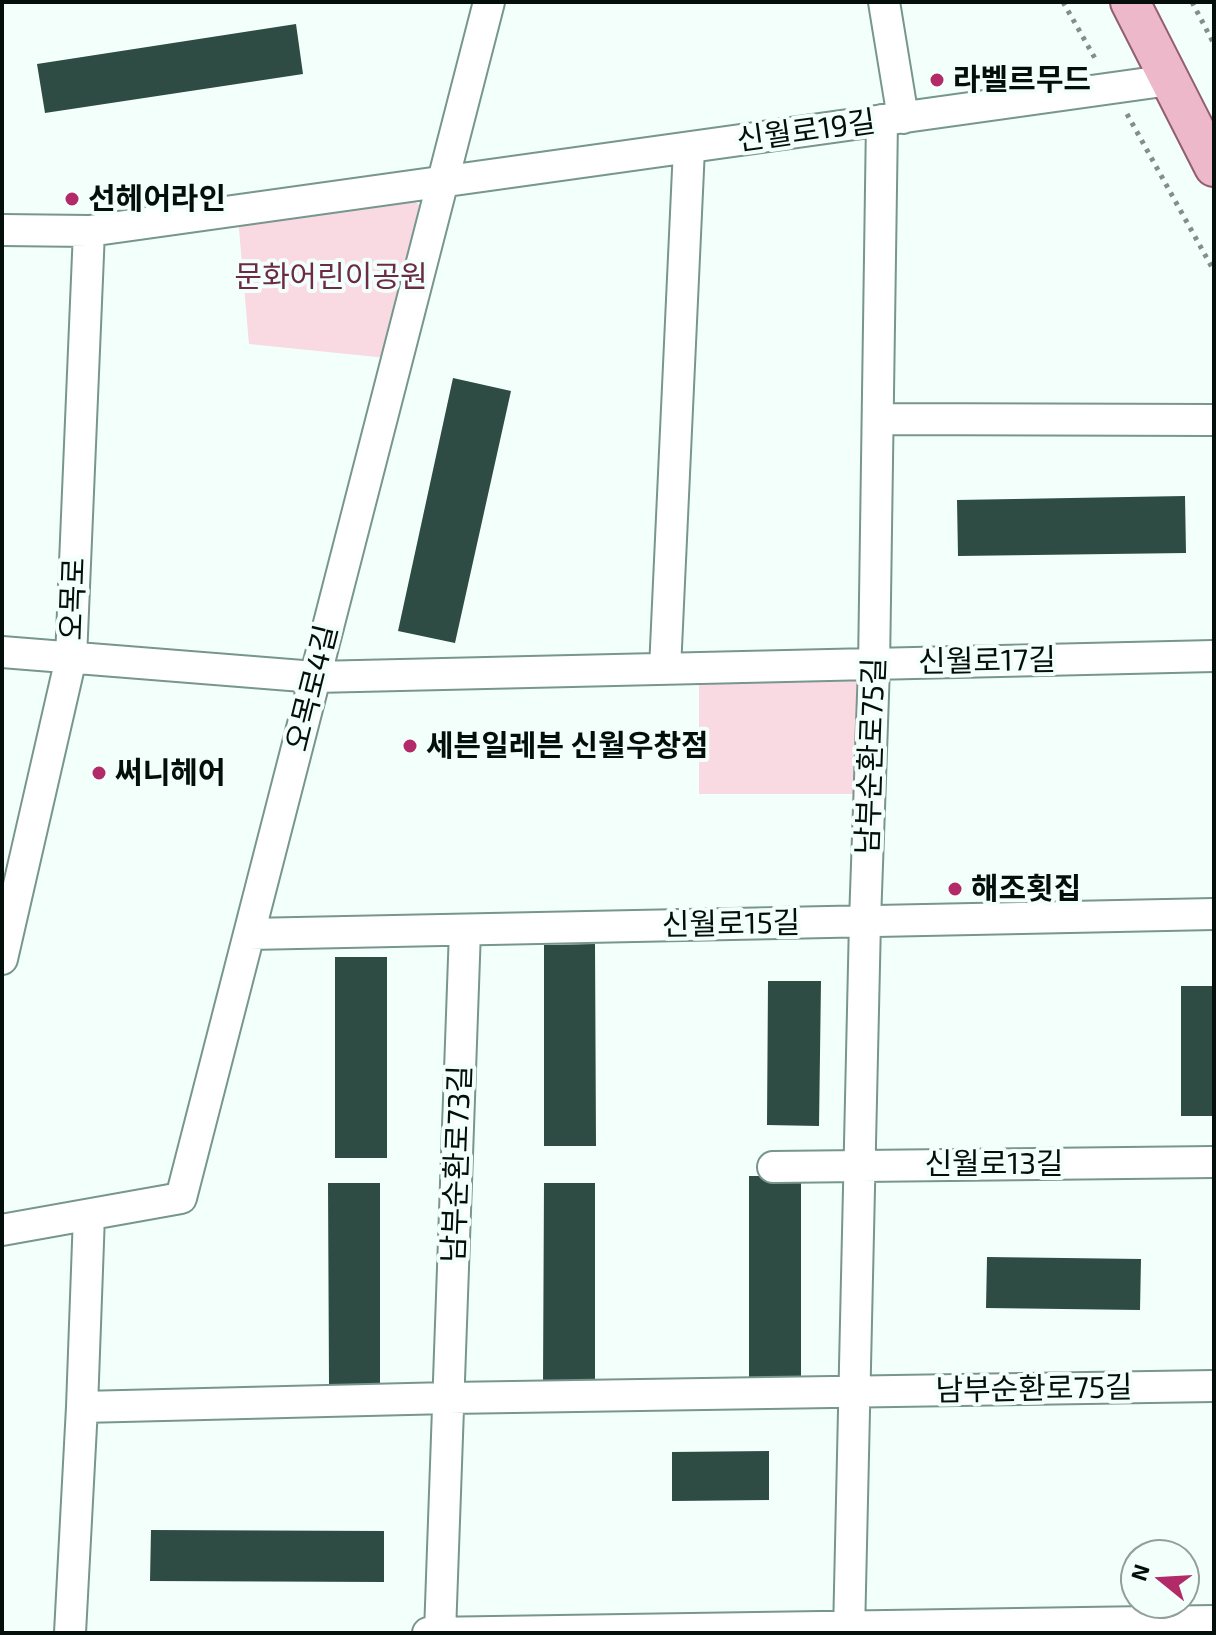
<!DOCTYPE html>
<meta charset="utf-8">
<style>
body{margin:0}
#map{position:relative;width:1216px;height:1635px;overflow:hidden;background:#f2fffb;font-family:"Exo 2",sans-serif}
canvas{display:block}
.frame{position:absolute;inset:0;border:4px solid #040e0b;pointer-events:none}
.north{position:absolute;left:1120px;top:1539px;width:80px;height:80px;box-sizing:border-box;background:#f2fffb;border:2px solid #939f9b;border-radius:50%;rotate:288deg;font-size:22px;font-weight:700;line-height:32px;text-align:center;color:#040e0b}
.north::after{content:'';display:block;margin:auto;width:28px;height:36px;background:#b32a69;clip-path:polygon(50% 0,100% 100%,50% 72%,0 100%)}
</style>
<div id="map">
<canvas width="1216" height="1635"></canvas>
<div class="frame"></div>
<div class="north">N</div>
</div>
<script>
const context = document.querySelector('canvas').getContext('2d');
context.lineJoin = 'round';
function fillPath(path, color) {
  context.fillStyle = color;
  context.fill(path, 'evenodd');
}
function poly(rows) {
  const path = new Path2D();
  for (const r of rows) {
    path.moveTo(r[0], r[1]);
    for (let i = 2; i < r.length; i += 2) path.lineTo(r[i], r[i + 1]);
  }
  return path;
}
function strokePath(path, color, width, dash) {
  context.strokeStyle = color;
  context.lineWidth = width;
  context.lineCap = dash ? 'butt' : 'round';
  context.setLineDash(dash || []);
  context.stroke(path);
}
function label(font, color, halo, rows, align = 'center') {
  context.font = font + ' "Exo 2","Noto Sans KR",sans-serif';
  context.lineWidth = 8;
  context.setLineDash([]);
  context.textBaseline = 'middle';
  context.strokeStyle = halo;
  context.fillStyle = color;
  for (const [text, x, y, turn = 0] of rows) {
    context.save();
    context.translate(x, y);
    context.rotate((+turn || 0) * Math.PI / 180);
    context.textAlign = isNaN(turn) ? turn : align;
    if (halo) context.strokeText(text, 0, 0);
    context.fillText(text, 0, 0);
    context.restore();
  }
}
const green = poly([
 [399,188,425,210,387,358,249,344,238,218],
 [699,670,867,670,866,794,699,794]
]);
const building = poly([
 [296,24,303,74,45,113,37,64],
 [453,378,511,391,455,643,398,631],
 [1185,496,1186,553,958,556,957,500],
 [595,944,596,1146,544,1146,544,945],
 [335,957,387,957,387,1158,335,1158],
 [768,981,821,981,819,1126,767,1125],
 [1181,986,1214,986,1214,1116,1181,1116],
 [749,1176,801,1176,801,1377,749,1377],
 [328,1183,380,1183,380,1384,329,1384],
 [544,1183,595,1183,595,1384,543,1384],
 [987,1257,1141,1259,1140,1310,986,1308],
 [769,1451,769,1500,672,1501,672,1452],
 [151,1530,384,1531,384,1582,150,1581]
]);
const path = poly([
 [1063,2,1096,60],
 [1192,2,1214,44],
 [1127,114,1214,271]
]);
const minor = poly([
 [884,2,903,118],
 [2,230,89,231,1170,80],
 [878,419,1214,420],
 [2,652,315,677,1214,656],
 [665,669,689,148],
 [249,934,1214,914],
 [2,959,71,658,89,231],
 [773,1167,1214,1162],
 [2,1230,181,1198,489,2],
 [82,1407,449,1398,1214,1386],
 [70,1633,82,1407,89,1215],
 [428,1633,1214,1621],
 [440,1633,465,930],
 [849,1633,865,921,874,667,882,120]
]);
const major = poly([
 [1130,2,1214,167]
]);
const markers = [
 [937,80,8,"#b32a69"],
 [72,199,8,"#b32a69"],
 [410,746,8,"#b32a69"],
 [99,773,8,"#b32a69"],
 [955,889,8,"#b32a69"]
];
const poiNames = [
 ["라벨르무드",953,80],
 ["선헤어라인",88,199],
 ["세븐일레븐 신월우창점",426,746],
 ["써니헤어",115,773],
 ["해조횟집",971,889]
];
const streetNames = [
 ["신월로19길",806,131,-8],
 ["오목로",73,599,-88],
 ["신월로17길",987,661,-1],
 ["오목로4길",312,688,-76],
 ["남부순환로75길",871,756,-88],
 ["신월로15길",731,924,-1],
 ["남부순환로73길",457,1164,-88],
 ["신월로13길",994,1164],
 ["남부순환로75길",1034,1389,-1]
];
const parkNames = [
 ["문화어린이공원",331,277]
];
fillPath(green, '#f9d9e2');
fillPath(building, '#2f4c44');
strokePath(minor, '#77968d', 34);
strokePath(major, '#925e70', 42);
strokePath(path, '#828e8a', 5, [4, 6]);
strokePath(minor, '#fff', 30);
strokePath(major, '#ecb8ca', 38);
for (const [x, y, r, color] of markers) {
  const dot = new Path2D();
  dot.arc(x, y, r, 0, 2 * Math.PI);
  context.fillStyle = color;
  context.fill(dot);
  strokePath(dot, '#f2fffb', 3);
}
label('bold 30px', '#040e0b', '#f2fffb', poiNames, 'left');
label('30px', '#040e0b', '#f2fffb', streetNames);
label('30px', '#6d2a45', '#f2fffb', parkNames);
</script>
